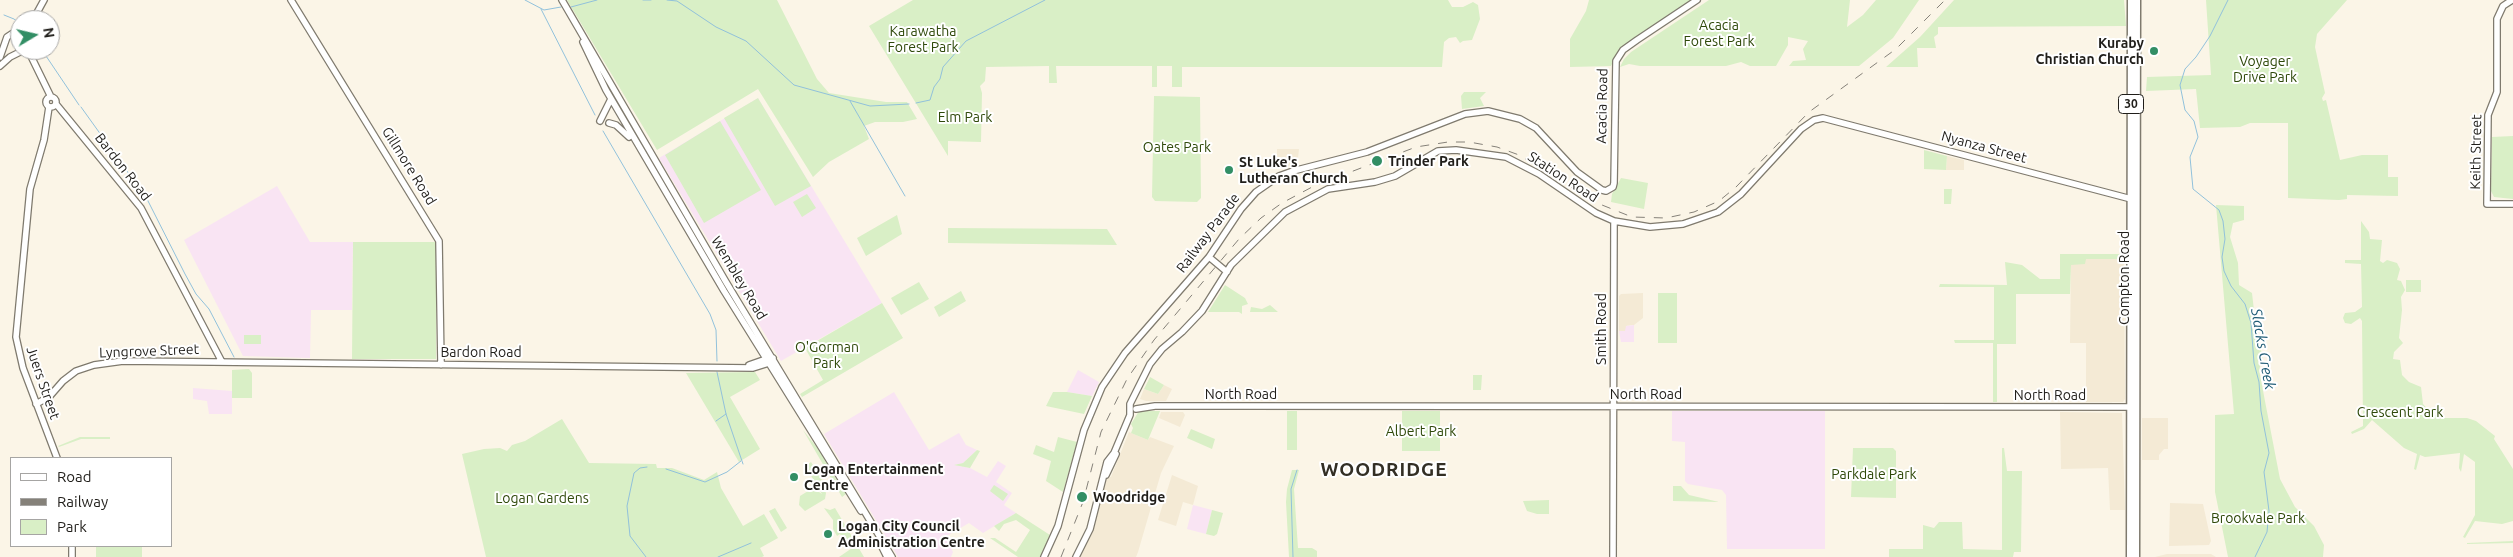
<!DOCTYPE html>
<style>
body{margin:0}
#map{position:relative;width:2513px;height:557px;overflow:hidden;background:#fbf5e7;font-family:Ubuntu,sans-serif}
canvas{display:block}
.legend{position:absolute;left:10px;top:457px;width:162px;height:90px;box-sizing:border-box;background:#fff;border:1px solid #a6a5a3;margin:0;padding:6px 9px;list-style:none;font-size:15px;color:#201e1a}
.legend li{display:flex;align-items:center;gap:10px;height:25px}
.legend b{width:25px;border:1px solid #a6a5a3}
.north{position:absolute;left:10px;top:10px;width:50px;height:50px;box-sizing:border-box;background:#fff;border:1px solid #a6a5a3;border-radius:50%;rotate:81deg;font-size:14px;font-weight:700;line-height:20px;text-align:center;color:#201e1a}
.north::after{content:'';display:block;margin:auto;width:18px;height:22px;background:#328e65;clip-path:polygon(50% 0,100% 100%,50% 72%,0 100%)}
</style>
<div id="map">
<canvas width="2513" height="557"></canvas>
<ul class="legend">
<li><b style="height:6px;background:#fff"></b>Road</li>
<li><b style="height:6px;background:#858179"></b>Railway</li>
<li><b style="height:14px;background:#d9efc6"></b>Park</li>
</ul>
<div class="north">N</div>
</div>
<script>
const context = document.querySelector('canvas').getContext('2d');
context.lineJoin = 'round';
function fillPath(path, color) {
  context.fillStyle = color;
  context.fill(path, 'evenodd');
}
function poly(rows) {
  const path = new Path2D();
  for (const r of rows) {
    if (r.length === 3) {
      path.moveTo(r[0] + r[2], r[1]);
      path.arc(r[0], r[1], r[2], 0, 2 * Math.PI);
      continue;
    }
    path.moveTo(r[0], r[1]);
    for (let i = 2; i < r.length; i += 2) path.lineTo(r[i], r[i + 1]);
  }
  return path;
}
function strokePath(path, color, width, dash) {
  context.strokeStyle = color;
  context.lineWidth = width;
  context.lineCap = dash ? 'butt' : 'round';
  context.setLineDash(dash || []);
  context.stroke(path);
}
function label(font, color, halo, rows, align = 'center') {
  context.font = font + ' Ubuntu,sans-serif';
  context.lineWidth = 4;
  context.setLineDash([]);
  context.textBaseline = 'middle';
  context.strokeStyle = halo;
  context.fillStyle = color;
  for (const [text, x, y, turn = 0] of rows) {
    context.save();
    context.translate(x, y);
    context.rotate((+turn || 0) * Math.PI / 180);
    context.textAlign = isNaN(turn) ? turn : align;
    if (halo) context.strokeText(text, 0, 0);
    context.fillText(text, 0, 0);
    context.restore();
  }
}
const commercial = poly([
 [1277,149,1299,149,1298,158,1294,164,1285,168,1277,157],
 [1947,156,1964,160,1964,170,1946,170],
 [2085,259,2124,259,2125,399,2123,402,2086,402,2086,343,2070,343,2071,264],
 [1643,293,1643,318,1634,325,1626,326,1626,331,1619,331,1619,296,1621,294],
 [1164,385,1172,389,1166,401,1146,401,1140,399,1144,389,1158,394],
 [1161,412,1183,412,1185,415,1180,427,1159,418],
 [2060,412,2122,413,2125,510,2110,510,2108,468,2061,469],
 [2142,418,2168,418,2168,449,2164,449,2159,455,2159,460,2142,460],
 [1129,432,1148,440,1150,437,1174,446,1161,473,1138,552,1136,557,1079,557,1092,533,1107,477,1111,477],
 [1172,475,1198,486,1193,505,1183,502,1176,526,1158,520],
 [2170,503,2203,504,2211,541,2209,545,2169,546],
 [2167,554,2211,554,2216,557,2155,557]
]);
const education = poly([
 [758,98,882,303,781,361,659,158],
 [277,186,310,242,353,242,352,310,311,310,310,358,243,356,184,240],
 [1634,325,1634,342,1621,342,1619,331,1625,331,1626,326],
 [1078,370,1099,382,1092,396,1067,392],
 [193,388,232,391,232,414,209,414,207,401,193,399],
 [894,392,929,450,959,433,966,445,977,450,963,463,955,465,970,468,987,477,998,461,1006,466,996,482,1012,493,1004,505,1016,513,983,533,969,523,945,537,953,552,951,557,898,557,824,434],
 [1672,411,1825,411,1825,549,1727,549,1726,495,1722,490,1688,484,1685,481,1685,442,1672,441],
 [1193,505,1212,510,1206,534,1187,529]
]);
const green = poly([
 [567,0,777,0,817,79,829,93,886,102,907,102,917,119,903,122,875,122,864,126,869,139,829,162,813,177,758,89,657,150],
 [913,0,1448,0,1452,7,1463,7,1473,2,1478,5,1480,19,1472,40,1463,41,1460,43,1456,37,1449,38,1444,42,1442,67,1182,67,1182,87,1172,87,1172,66,1157,66,1157,87,1152,87,1152,66,1056,66,1057,83,1049,83,1049,66,986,67,985,81,980,86,982,93,981,142,948,141,948,156,869,26],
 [1589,0,1692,0,1619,49,1611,66,1570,67,1570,39,1586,11],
 [1709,0,1850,0,1847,27,1863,15,1876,0,1919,0,1893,38,1859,66,1789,66,1793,61,1806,60,1803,49,1808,41,1788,37,1788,45,1776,66,1750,66,1741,62,1726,66,1640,66,1629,64,1620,67,1624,59,1631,52],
 [1954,0,2124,0,2126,26,1938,27,1938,34,1934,37,1936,48,1917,48,1918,67,1886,67,1920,37],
 [2206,0,2347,0,2317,34,2315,47,2325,93,2322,98,2323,101,2326,100,2340,160,2362,155,2388,155,2388,177,2398,177,2398,196,2347,195,2347,199,2339,200,2288,198,2288,123,2250,123,2240,127,2200,128,2196,89,2146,91,2147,77,2211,75],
 [1464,92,1486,92,1480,98,1484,106,1462,109,1461,96],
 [1154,96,1200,97,1201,198,1197,202,1155,201,1152,197],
 [758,98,811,186,775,206,724,118],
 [720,121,761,190,704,223,665,155],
 [2513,136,2513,199,2494,197,2491,191,2492,137],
 [1924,150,1947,156,1946,170,1924,169],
 [1621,178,1648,183,1644,209,1611,202,1612,194],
 [1944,189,1952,189,1951,204,1944,204],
 [807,194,816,208,802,217,793,202],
 [2216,205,2244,206,2244,220,2233,223,2230,237,2238,263,2239,285,2252,293,2257,337,2263,357,2259,370,2280,479,2295,507,2314,526,2324,545,2323,557,2228,557,2215,492,2215,415,2234,414],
 [897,215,902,234,866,256,857,238],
 [2361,221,2369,232,2370,239,2382,240,2380,261,2383,263,2387,260,2397,263,2400,269,2397,280,2401,281,2405,290,2401,297,2402,310,2399,338,2403,343,2394,352,2393,359,2400,360,2402,375,2409,382,2421,387,2423,404,2432,414,2443,418,2467,418,2476,421,2495,436,2494,439,2513,469,2513,521,2502,524,2475,521,2465,538,2463,537,2475,515,2475,462,2464,454,2461,472,2459,468,2460,453,2425,457,2420,455,2416,470,2414,469,2417,454,2404,448,2372,420,2364,429,2352,434,2351,432,2363,426,2362,321,2360,318,2351,324,2345,323,2343,318,2345,313,2355,312,2362,307,2361,264,2345,263,2345,260,2361,260],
 [948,228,1107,229,1117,245,948,243],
 [353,242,436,242,436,359,352,359],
 [2060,254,2125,254,2124,259,2086,259,2085,264,2071,265,2070,294,2016,294,2016,344,1997,344,1997,402,1993,402,1993,343,1955,343,1954,340,1994,340,1994,287,1939,287,1940,284,2007,285,2005,262,2022,265,2040,279,2060,279],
 [2406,280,2421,280,2421,292,2406,292],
 [919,282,929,299,901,315,891,298],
 [1225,285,1245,298,1248,304,1242,306,1242,314,1239,312,1208,312],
 [961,291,966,301,939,317,934,307],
 [1658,293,1677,293,1677,343,1658,343],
 [882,303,903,338,802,397,800,394,823,380,805,348],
 [1270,305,1278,312,1250,312,1251,307,1262,309],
 [244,335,261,335,261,344,244,344],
 [249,369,252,373,252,398,232,398,232,370],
 [755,372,760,380,730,397,760,449,739,462,686,373],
 [1473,375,1482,375,1481,390,1473,390],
 [1150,377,1164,385,1158,394,1144,389],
 [1053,392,1067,392,1092,396,1084,414,1046,406],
 [1139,411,1160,411,1148,440,1131,433,1133,428,1131,424],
 [1287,411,1297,411,1297,450,1287,450],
 [1402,411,1440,411,1440,451,1402,451],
 [562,419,589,463,656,464,657,468,672,468,704,480,717,472,721,488,743,526,764,514,778,538,760,548,764,556,762,557,486,557,462,454,484,449,500,448,507,451,512,445,525,441],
 [1191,429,1215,439,1212,449,1187,438],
 [803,430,824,456,834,476,843,488,846,494,842,497],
 [80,437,110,437,110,439,81,439,59,447,58,446],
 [1058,437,1077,442,1063,492,1046,481,1051,461,1033,454,1036,445,1054,452],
 [1853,448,1893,448,1896,451,1896,498,1851,497],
 [2002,448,2004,448,2007,471,2022,471,2021,552,2014,552,2013,557,1889,557,1889,549,1923,549,1923,525,1934,528,1939,522,1962,522,1963,549,2002,550],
 [977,450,980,451,970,468,954,465,963,463],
 [811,462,822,480,815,483,806,466],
 [1292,470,1299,470,1294,489,1298,548,1312,548,1317,551,1317,557,1289,557,1286,502,1287,489],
 [821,483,826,493,825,499,805,511,799,505,800,496,813,488,822,494,817,486],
 [994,485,1008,494,1003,501,990,491],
 [1673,486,1681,486,1689,495,1719,502,1673,501],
 [1549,500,1549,514,1537,514,1527,511,1523,501],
 [775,508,787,528,781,532,769,511],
 [824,508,830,510,835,508,864,557,839,557,855,546,852,541,844,540,840,534,837,536,833,529,833,520],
 [1212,510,1223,513,1217,534,1214,536,1206,534],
 [1016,513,1050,535,1040,557,1018,557,990,538,995,538,1016,552,1030,530,1016,520,1004,524,999,531,994,526],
 [2513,541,2513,543,2467,544,2467,543],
 [96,546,142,546,142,557,96,557]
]);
const stream = poly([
 [525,0,544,10,561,7],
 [643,0,651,0],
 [667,0,677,1,716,27,746,41,794,85,870,106,909,104],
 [2228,0,2210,36,2196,57,2185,69,2180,85,2185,110,2194,121,2198,137,2190,157,2193,189,2219,210,2223,221,2225,239,2222,257,2224,271,2231,286,2245,304,2251,323,2254,363,2259,382,2261,411,2269,453,2264,472,2269,511,2267,532,2255,557],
 [571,7,597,0],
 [541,9,595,115],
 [4,15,14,19,19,23],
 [42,50,79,105],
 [850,101,905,196],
 [916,103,930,100,934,87,940,79,943,67,966,41,1045,0],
 [81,107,109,146],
 [603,131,710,314,716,330,717,361],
 [111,149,145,196],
 [147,199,185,274,196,294,209,309,234,357],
 [717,372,726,414,743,464],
 [716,421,726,414],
 [666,469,705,482,727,472,741,461],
 [646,557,630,536,627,506,634,473,640,468,647,467],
 [718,557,751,543],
 [1293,557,1291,489,1297,470]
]);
const secondary = poly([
 [291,0,439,241,441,365],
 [562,0,726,282,892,557],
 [2512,0,2503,6,2497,19,2497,92,2488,115,2487,204,2513,204],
 [33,20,44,0],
 [583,42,606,90,724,291,861,511],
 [28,50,51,97],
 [0,57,7,37,13,33,20,34],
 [0,66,10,57,24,50],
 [51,102,5],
 [56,104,141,208,222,362],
 [49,107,44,140,30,189,16,337,23,368,57,458],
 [600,121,611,99],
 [609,123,616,125,629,137],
 [1209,257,1227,272],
 [749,365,769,358],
 [36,404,49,397,63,381,76,371,94,365,123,361,753,368,769,363,773,358],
 [1136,409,1155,406,1243,406,2135,407],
 [1106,475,1116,454],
 [881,545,887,557],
 [72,557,72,546],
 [1044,557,1058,526,1084,430,1102,387,1125,353,1209,257,1241,209,1256,192,1279,176,1293,171,1367,152,1465,114,1488,111,1520,119,1536,128,1577,172,1602,190,1606,191,1613,187,1614,183,1616,61,1623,50,1637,40,1697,0],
 [1076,557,1090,529,1107,462,1114,453,1130,415,1130,404,1150,364,1162,349,1182,332,1202,311,1231,265,1285,212,1328,189,1375,182,1395,176,1438,151,1456,150,1506,157,1539,174,1596,213,1614,221,1650,227,1683,224,1718,212,1741,194,1801,129,1814,120,1823,118,2135,200],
 [1613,557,1614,221]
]);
const primary = poly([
 [2130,557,2131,0],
 [2136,557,2137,0]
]);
const rail = poly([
 [1061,557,1083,502,1101,432,1127,379,1154,340,1239,239,1261,218,1282,203,1314,186,1416,147,1448,142,1469,142,1497,147,1519,155,1597,203,1632,217,1666,218,1694,212,1719,201,1736,187,1809,112,1896,49,1945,0]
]);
const markers = [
 [2154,51,5,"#328e65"],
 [1377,161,6,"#328e65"],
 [1229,170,5,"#328e65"],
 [794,477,5,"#328e65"],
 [1082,497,6,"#328e65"],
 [828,534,5,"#328e65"]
];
const shields = [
 [2131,104,25]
];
const shieldNames = [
 ["30",2131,104]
];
const parkNames = [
 ["Acacia",1719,25],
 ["Forest Park",1719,41],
 ["Karawatha",923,31],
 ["Forest Park",923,47],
 ["Voyager",2265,61],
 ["Drive Park",2265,77],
 ["Elm Park",965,117],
 ["Oates Park",1177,147],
 ["O'Gorman",827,347],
 ["Park",827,363],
 ["Crescent Park",2400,412],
 ["Albert Park",1421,431],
 ["Parkdale Park",1874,474],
 ["Logan Gardens",542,498],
 ["Brookvale Park",2258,518]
];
const poiNames = [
 ["Kuraby",2144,43,"right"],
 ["Christian Church",2144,59,"right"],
 ["Trinder Park",1388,161],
 ["St Luke's",1239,162],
 ["Lutheran Church",1239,178],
 ["Logan Entertainment",804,469],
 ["Centre",804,485],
 ["Woodridge",1093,497],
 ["Logan City Council",838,526],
 ["Administration Centre",838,542]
];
const streetNames = [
 ["Acacia Road",1602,106,-89],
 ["Nyanza Street",1984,147,15],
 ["Keith Street",2476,152,-89],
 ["Gillmore Road",409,166,58],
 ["Bardon Road",123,167,52],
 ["Station Road",1563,177,33],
 ["Railway Parade",1208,233,-53],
 ["Wembley Road",739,278,59],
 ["Compton Road",2124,278,-90],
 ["Smith Road",1601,329,-90],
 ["Lyngrove Street",149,351,-2],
 ["Bardon Road",481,352],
 ["Juers Street",43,383,71],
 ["North Road",1241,394],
 ["North Road",1646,394],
 ["North Road",2050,395]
];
const waterNames = [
 ["Slacks Creek",2263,349,80]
];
const districtNames = [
 ["WOODRIDGE",1384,470]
];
fillPath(commercial, '#f4ead5');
fillPath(education, '#f9e4f3');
fillPath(green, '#d9efc6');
strokePath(stream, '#91c1db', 1);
strokePath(secondary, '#7f7a6e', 8);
strokePath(primary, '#7f7a6e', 9);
strokePath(secondary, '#fff', 5.5);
strokePath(primary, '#fff', 6);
strokePath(rail, '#858179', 1, [9, 9]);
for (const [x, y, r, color] of markers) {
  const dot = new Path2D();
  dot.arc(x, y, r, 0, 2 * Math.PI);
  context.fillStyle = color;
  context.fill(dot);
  strokePath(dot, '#fff', 2);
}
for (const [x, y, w] of shields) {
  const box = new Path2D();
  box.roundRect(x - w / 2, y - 9.5, w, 19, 4);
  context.fillStyle = '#fff';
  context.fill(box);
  strokePath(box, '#201e1a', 1);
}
label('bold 12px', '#201e1a', null, shieldNames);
label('14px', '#2f490a', '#fff', parkNames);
label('bold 14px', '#201e1a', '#fff', poiNames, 'left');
label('14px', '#201e1a', '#fff', streetNames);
label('italic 15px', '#215d77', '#fff', waterNames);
context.letterSpacing = '1px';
label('bold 19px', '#332f25', '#fff', districtNames);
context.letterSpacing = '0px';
</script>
